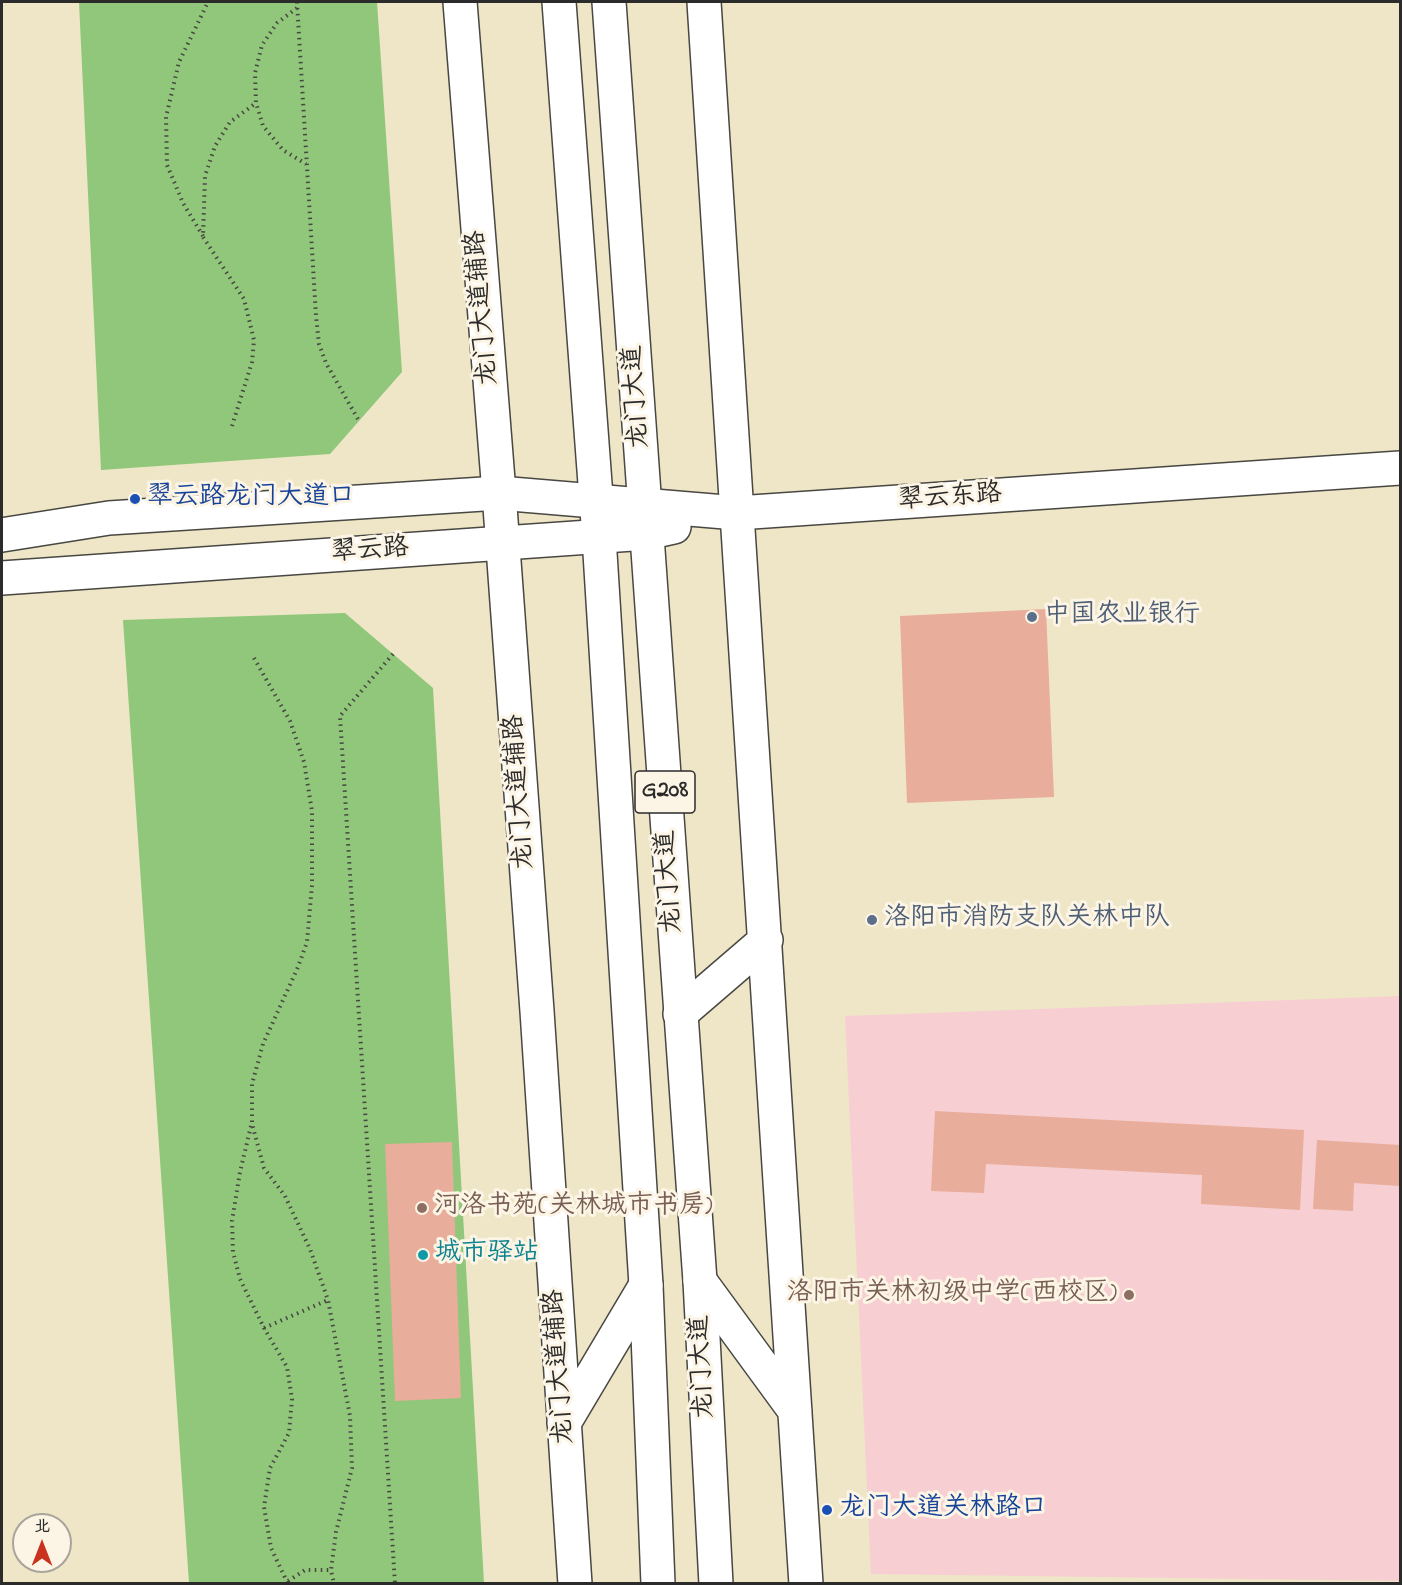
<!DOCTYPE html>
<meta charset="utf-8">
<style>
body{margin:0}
#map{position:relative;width:1402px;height:1585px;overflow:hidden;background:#eee6c7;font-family:"Indie Flower","LXGW WenKai TC",sans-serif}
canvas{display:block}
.frame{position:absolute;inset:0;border:3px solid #2b2b2b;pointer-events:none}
.north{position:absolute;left:12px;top:1513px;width:60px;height:60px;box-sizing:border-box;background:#fcf5e5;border:2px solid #a8a49b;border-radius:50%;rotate:0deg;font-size:16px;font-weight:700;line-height:24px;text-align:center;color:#2b2b2b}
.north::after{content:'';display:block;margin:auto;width:21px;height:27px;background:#c8321e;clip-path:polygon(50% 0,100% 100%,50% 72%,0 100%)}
</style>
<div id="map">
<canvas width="1402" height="1585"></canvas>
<div class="frame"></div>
<div class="north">北</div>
</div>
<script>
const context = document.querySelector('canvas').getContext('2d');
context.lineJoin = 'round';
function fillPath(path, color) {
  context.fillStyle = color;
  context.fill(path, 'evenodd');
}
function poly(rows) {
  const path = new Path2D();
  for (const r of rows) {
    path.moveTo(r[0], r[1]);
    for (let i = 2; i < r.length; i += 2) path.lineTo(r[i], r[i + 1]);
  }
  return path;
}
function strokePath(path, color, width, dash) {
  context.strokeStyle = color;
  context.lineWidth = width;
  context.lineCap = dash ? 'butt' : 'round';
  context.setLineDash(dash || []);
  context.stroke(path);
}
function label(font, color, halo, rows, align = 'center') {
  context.font = font + ' "Indie Flower","LXGW WenKai TC",sans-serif';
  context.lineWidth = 6;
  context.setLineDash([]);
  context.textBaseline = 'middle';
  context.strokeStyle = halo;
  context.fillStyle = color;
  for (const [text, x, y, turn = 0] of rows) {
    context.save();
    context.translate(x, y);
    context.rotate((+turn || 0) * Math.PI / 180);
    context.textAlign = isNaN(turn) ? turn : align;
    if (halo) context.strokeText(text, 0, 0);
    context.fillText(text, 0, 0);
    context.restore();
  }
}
const built = poly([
 [1400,996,1400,1581,871,1574,845,1016]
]);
const green = poly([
 [79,2,377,2,402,372,330,454,101,470],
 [345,613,433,688,484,1583,189,1583,123,620]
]);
const building = poly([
 [1046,609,1054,797,907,803,900,616],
 [935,1111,1304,1130,1300,1210,1201,1204,1202,1175,986,1164,984,1193,931,1191],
 [1317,1140,1400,1145,1400,1186,1354,1183,1353,1211,1313,1209],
 [452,1142,461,1398,395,1401,385,1144]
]);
const path = poly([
 [297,2,316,316,319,344,326,363,359,421],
 [297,8,277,23,262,45,255,73,256,103,263,126,283,150,306,164],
 [203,236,183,203,167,165,166,117,179,62,208,2],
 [232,426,252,362,254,340,244,299,203,237,205,176,215,146,230,122,256,103],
 [393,654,340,716,395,1584],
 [254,658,290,721,304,762,312,811,312,885,307,942,298,967,263,1044,252,1084,252,1124,264,1168,285,1196,310,1249,328,1300,350,1416,352,1468,336,1532,331,1570,334,1584],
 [251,1126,240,1172,232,1221,233,1252,240,1279,264,1328,287,1367,292,1399,289,1433,270,1468,264,1507,271,1548,288,1584],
 [264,1328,328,1300],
 [288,1581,305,1570,331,1570]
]);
const minor = poly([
 [2,535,109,518,499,493,737,513,1400,468],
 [2,578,647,533,674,527]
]);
const major = poly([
 [460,2,499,493,537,1011,575,1584],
 [704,2,806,1584],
 [680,1014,766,940],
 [700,1281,795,1411],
 [564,1423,646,1285]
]);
const highway = poly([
 [559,2,599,537,646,1285,658,1584],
 [609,2,700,1281,716,1584]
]);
const markers = [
 [135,499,6,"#1a4fb4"],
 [1032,617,6,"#5c6f8a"],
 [872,920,6,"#5c6f8a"],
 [422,1208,6,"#8d6e63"],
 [423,1255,6,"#0f9aa8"],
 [1129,1295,6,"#8d6e63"],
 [827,1510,6,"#1a4fb4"]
];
const shields = [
 [665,792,60]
];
const shieldNames = [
 ["G208",665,792]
];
const streetNames = [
 ["龙门大道辅路",484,308,-95],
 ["龙门大道",638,397,-94],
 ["翠云东路",950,499,-4],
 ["翠云路",370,552,-4],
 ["龙门大道辅路",521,792,-94],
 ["龙门大道",671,882,-94],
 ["龙门大道辅路",561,1367,-94],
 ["龙门大道",704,1367,-93]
];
const transitNames = [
 ["翠云路龙门大道口",147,499],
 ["龙门大道关林路口",839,1510]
];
const serviceNames = [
 ["中国农业银行",1044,617],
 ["洛阳市消防支队关林中队",884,920]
];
const educationNames = [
 ["河洛书苑(关林城市书房)",434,1208],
 ["洛阳市关林初级中学(西校区)",1117,1295,"right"]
];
const cultureNames = [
 ["城市驿站",435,1255]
];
fillPath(built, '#f7cfd2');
fillPath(green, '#90c77a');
fillPath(building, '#e8ad9b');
strokePath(minor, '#484742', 36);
strokePath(major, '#484742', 36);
strokePath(highway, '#484742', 36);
strokePath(path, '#484742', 4, [1.5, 4.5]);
strokePath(minor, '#fff', 33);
strokePath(major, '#fff', 33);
strokePath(highway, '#fff', 33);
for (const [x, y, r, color] of markers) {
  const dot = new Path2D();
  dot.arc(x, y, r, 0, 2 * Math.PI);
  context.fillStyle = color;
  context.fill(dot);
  strokePath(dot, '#fcf5e5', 2);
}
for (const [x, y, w] of shields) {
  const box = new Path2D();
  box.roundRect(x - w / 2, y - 21, w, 42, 4.5);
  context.fillStyle = '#fcf5e5';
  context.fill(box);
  strokePath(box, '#2b2b2b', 1.5);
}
label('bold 24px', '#2b2b2b', null, shieldNames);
label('26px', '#2b2b2b', '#fcf5e5', streetNames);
label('26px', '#164399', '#fcf5e5', transitNames, 'left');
label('26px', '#4e5e75', '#fcf5e5', serviceNames, 'left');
label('26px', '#785e54', '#fcf5e5', educationNames, 'left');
label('26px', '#0d838f', '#fcf5e5', cultureNames, 'left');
</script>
